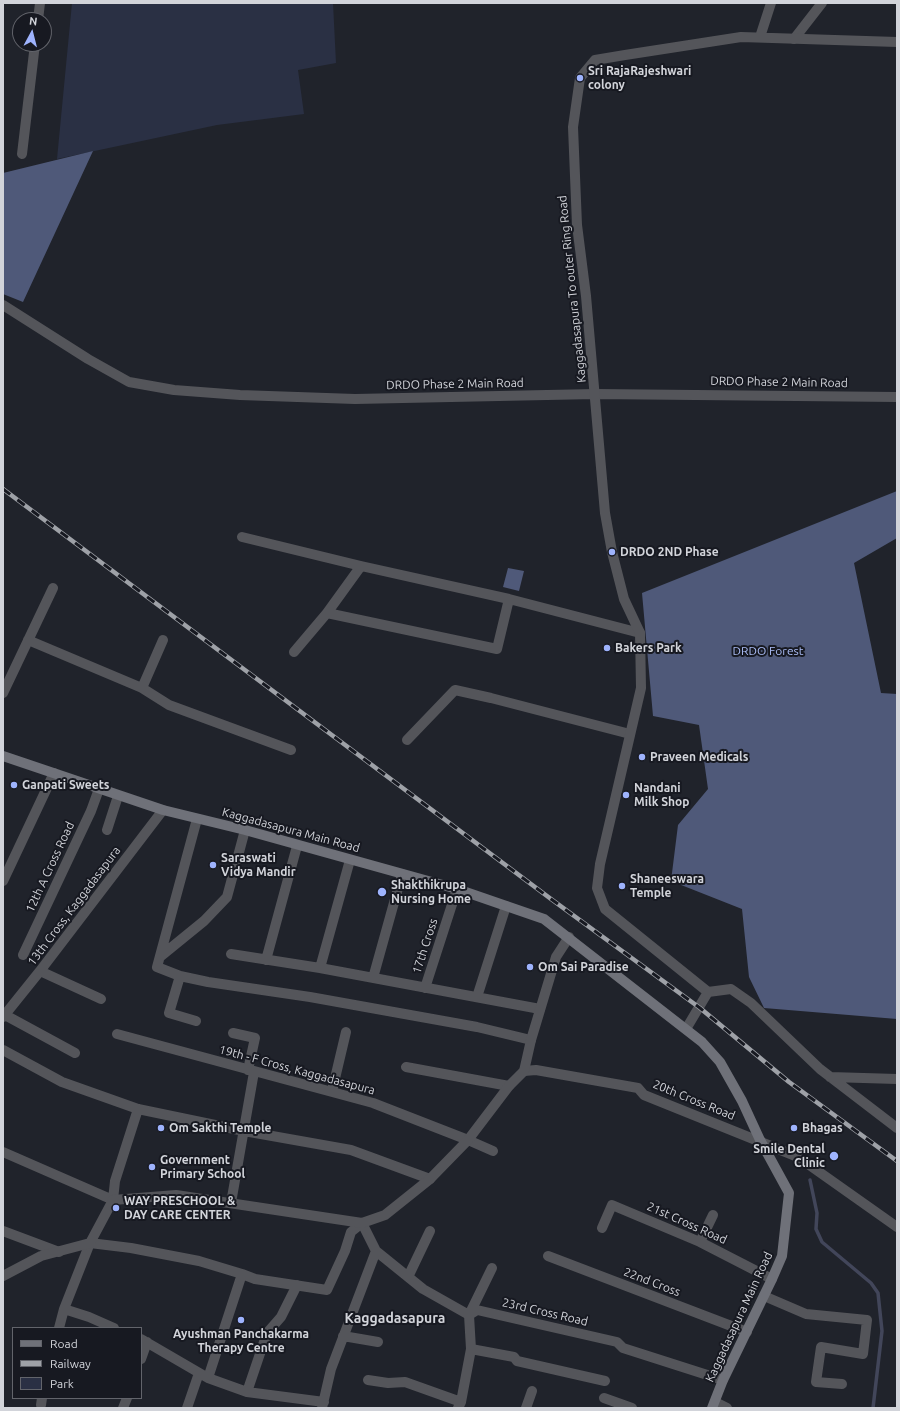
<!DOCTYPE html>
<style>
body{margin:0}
#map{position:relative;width:900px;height:1411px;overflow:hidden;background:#20232b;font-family:Ubuntu,sans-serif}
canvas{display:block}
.frame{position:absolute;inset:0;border:4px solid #d2d4da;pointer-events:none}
.legend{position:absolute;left:12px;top:1327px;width:130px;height:72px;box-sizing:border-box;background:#171921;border:1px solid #62646b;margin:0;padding:5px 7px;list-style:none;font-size:12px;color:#d2d4da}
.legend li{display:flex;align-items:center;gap:8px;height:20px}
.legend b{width:20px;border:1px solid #62646b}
.north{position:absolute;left:12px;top:12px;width:40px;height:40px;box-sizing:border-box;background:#171921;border:1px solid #62646b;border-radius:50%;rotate:7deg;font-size:11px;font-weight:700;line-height:16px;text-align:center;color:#d2d4da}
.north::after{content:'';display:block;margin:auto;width:14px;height:18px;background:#9eb3fd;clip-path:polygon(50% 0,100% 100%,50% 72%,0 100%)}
</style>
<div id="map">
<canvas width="900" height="1411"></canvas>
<div class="frame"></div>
<ul class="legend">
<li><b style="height:5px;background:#6f7179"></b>Road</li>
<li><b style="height:5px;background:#9ea1a7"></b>Railway</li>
<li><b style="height:11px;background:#2a3044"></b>Park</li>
</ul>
<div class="north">N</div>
</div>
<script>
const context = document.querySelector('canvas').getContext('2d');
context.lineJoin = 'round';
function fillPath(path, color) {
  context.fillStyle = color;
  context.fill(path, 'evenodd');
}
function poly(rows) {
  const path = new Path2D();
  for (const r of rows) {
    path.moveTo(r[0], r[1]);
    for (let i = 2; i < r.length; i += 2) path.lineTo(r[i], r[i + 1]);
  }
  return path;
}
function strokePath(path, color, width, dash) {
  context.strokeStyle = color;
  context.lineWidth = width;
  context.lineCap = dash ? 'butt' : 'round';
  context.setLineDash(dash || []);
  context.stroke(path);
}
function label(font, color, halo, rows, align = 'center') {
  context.font = font + ' Ubuntu,sans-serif';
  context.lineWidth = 4;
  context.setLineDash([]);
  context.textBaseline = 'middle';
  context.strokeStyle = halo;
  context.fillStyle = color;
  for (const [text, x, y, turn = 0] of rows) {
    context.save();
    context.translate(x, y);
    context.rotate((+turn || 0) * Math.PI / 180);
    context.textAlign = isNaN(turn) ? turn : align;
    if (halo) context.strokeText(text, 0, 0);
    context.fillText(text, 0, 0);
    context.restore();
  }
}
const green = poly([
 [72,3,333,3,336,63,298,70,304,114,217,125,57,159]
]);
const forest = poly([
 [93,151,23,302,3,294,3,173],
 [897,491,897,538,854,563,881,693,897,694,897,1019,764,1008,749,977,742,909,671,881,678,825,708,789,699,725,653,716,642,593],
 [508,568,524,571,519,591,503,587]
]);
const stream = poly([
 [810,1180,817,1213,816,1229,822,1242,871,1283,878,1293,882,1331,873,1408]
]);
const minor = poly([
 [38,20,40,3],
 [794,39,822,3],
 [22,154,35,44],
 [3,305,88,359,129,382,174,390,240,395,355,399,595,394,897,397],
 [242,537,361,566,509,599,640,633],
 [327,613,497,649,509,599],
 [28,640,142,688,169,705,291,750],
 [294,652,327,613,361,566],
 [142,688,163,640],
 [3,693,53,588],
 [407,740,455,690,491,698,630,734],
 [197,819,157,967,180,976,208,982,310,997,477,1027,531,1040],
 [107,830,118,796],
 [3,881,54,773],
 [231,954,320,968,540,1009],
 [23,955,91,811,99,789],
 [161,956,204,921,227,897,245,830],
 [266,960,297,846],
 [320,968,350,860],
 [40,971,101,999],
 [180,976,169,1013,196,1021],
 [373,978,402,874],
 [425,988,457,889],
 [708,992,731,989,751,1003,820,1069,897,1128],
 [477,997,506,906],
 [5,1015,75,1053],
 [3,1017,40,971,163,810],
 [233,1033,255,1038,248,1070],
 [117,1034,373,1103,468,1140,493,1151],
 [3,1050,62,1082,138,1109,244,1131,351,1150,430,1179],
 [406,1067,509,1086],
 [524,1071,536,1070,638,1088,644,1095,798,1157,897,1227],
 [830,1077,897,1079],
 [332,1091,346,1032],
 [3,1152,113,1200,115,1181,138,1109],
 [231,1203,254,1072],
 [602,1228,612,1205,700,1242,772,1279],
 [3,1231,59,1252],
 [700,1242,713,1215],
 [376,1251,423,1289,469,1315,477,1310,617,1342,623,1348,723,1380],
 [548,1256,747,1332],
 [408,1277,430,1231],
 [764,1296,806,1314,867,1320,863,1354,821,1347,816,1382,842,1384],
 [59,1328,64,1309],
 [114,1328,89,1317,64,1309,90,1243,131,1248,199,1261,242,1274,255,1279,327,1290,345,1251,351,1232,362,1223,376,1251,331,1369,322,1408],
 [343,1336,378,1342],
 [141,1339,208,1378,247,1392,324,1402],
 [471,1349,514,1357,517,1361,605,1381],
 [141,1359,147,1342],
 [208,1378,242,1274],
 [368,1380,388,1383,405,1382,461,1402],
 [247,1392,267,1333,281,1317,297,1285],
 [604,1398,632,1408],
 [715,1402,727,1408],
 [41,1405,42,1398],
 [123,1408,127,1398],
 [187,1408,199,1373],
 [458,1408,461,1402,471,1349,469,1315,492,1268],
 [526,1408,532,1391]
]);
const tertiary = poly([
 [760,37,771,3],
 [686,1029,708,992,605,909,597,888,600,864,641,688,640,633,624,599,612,552,605,513,586,296,577,225,573,127,580,78,595,60,625,55,741,37,897,42],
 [3,1276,41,1256,90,1243,113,1200,176,1195,362,1223,385,1215,430,1179,468,1140,509,1086,524,1071,531,1040,556,957,569,937]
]);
const secondary = poly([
 [3,756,163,810,245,830,457,889,544,919,702,1042,720,1062,742,1101,760,1140,789,1193,782,1256,772,1279,723,1380,712,1408]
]);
const rail = poly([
 [3,489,551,899,700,1008,789,1082,897,1161]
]);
const markers = [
 [580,78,4,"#9eb3fd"],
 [612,552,4,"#9eb3fd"],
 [607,648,4,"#9eb3fd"],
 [642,757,4,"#9eb3fd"],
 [14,785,4,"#9eb3fd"],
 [626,795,4,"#9eb3fd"],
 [213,865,4,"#9eb3fd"],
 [622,886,4,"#9eb3fd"],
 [382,892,5,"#9eb3fd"],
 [530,967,4,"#9eb3fd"],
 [161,1128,4,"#9eb3fd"],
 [794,1128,4,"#9eb3fd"],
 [834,1156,5,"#9eb3fd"],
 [152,1167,4,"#9eb3fd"],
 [116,1208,4,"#9eb3fd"],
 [241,1320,4,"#9eb3fd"]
];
const poiNames = [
 ["Sri RajaRajeshwari",588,71],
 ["colony",588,85],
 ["DRDO 2ND Phase",620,552],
 ["Bakers Park",615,648],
 ["Praveen Medicals",650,757],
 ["Ganpati Sweets",22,785],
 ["Nandani",634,788],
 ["Milk Shop",634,802],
 ["Saraswati",221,858],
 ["Vidya Mandir",221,872],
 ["Shaneeswara",630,879],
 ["Temple",630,893],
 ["Shakthikrupa",391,885],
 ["Nursing Home",391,899],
 ["Om Sai Paradise",538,967],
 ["Om Sakthi Temple",169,1128],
 ["Bhagas",802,1128],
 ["Smile Dental",825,1149,"right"],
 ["Clinic",825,1163,"right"],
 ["Government",160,1160],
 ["Primary School",160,1174],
 ["WAY PRESCHOOL &",124,1201],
 ["DAY CARE CENTER",124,1215],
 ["Ayushman Panchakarma",241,1334,"center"],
 ["Therapy Centre",241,1348,"center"]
];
const streetNames = [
 ["Kaggadasapura To outer Ring Road",572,289,-96],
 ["DRDO Phase 2 Main Road",779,382,1],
 ["DRDO Phase 2 Main Road",455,384,-1],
 ["Kaggadasapura Main Road",291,830,15],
 ["12th A Cross Road",50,867,-65],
 ["13th Cross, Kaggadasapura",74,906,-53],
 ["17th Cross",425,946,-72],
 ["19th - F Cross, Kaggadasapura",297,1070,15],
 ["20th Cross Road",694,1100,22],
 ["21st Cross Road",687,1223,24],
 ["22nd Cross",652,1282,21],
 ["23rd Cross Road",545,1312,13],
 ["Kaggadasapura Main Road",739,1317,-65]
];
const parkNames = [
 ["DRDO Forest",768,651]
];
const quarterNames = [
 ["Kaggadasapura",395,1318]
];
fillPath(green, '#2a3044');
fillPath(forest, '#4f5979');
strokePath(stream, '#42465a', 3.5);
strokePath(minor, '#54555a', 10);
strokePath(tertiary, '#54555a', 10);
strokePath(secondary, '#6f7179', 10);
strokePath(rail, '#9ea1a7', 4.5);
strokePath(rail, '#171921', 3, [9]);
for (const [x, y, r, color] of markers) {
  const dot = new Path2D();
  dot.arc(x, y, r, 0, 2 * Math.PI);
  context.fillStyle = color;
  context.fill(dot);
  strokePath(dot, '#171921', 1.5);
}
label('bold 12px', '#d2d4da', '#171921', poiNames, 'left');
label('12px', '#d2d4da', '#171921', streetNames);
label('12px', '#abbdf6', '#171921', parkNames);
label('bold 14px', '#d2d4da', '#171921', quarterNames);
</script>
